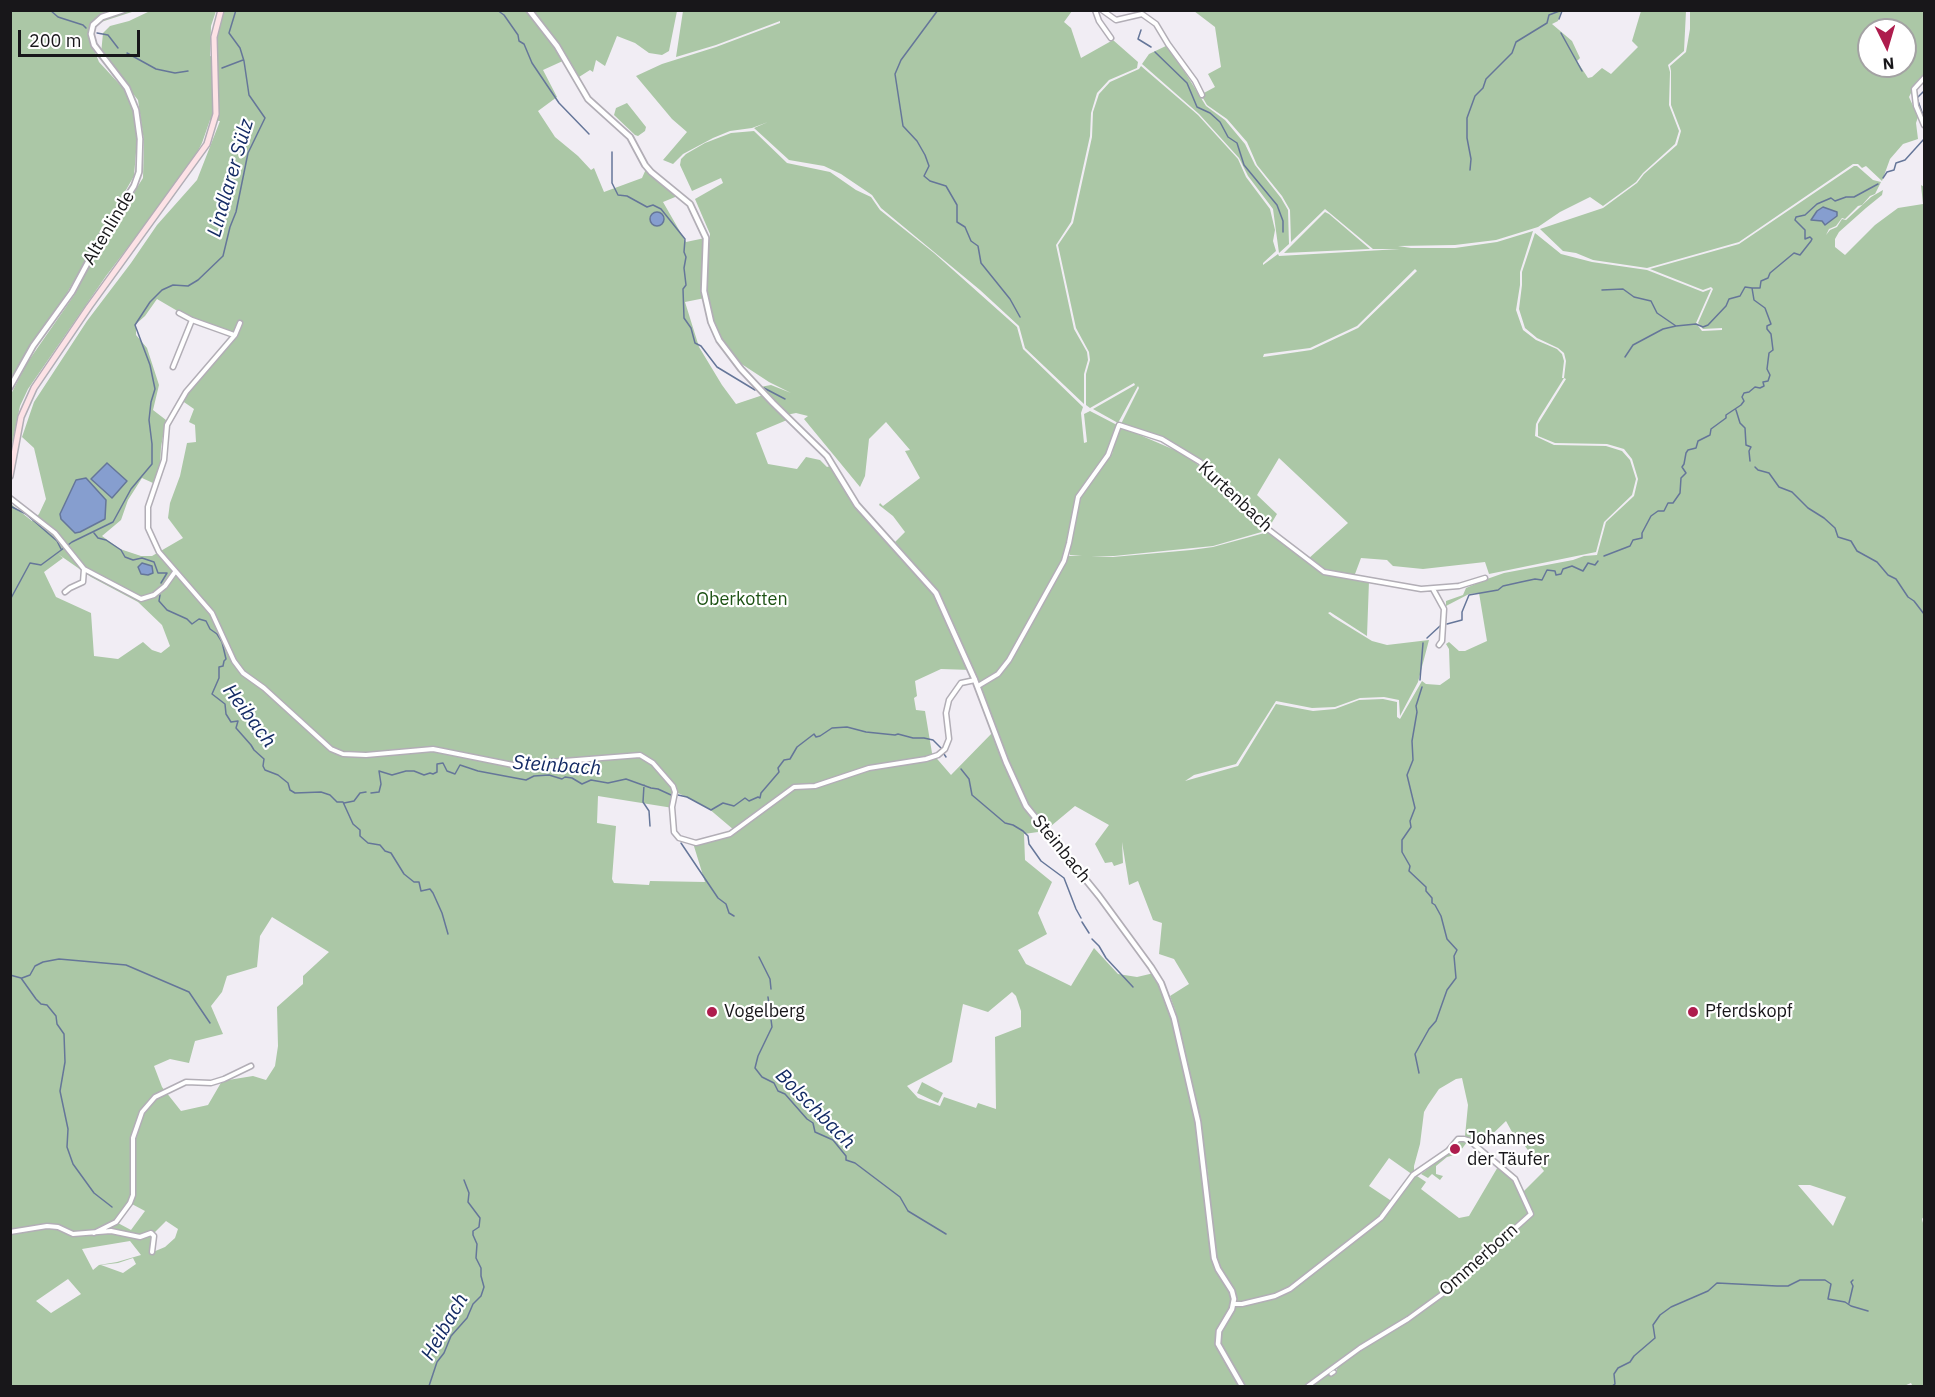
<!DOCTYPE html>
<meta charset="utf-8">
<style>
body{margin:0}
#map{position:relative;width:1935px;height:1397px;overflow:hidden;background:#f1edf4;font-family:"IBM Plex Sans",sans-serif}
canvas{display:block}
.frame{position:absolute;inset:0;border:12px solid #18171a;pointer-events:none}
.north{position:absolute;left:1857px;top:18px;width:60px;height:60px;box-sizing:border-box;background:#fff;border:2px solid #a3a2a3;border-radius:50%;rotate:175deg;font-size:16px;font-weight:700;line-height:24px;text-align:center;color:#18171a}
.north::after{content:'';display:block;margin:auto;width:21px;height:27px;background:#ae1c4d;clip-path:polygon(50% 0,100% 100%,50% 72%,0 100%)}
.scale{position:absolute;left:18px;top:30px;width:122px;height:27px;box-sizing:border-box;border:3px solid #18171a;border-top:0;padding-left:8px;font-size:18px;line-height:21px;white-space:nowrap;color:#18171a;-webkit-text-stroke:4px #fff;paint-order:stroke}
</style>
<div id="map">
<canvas width="1935" height="1397"></canvas>
<div class="frame"></div>
<div class="north">N</div>
<div class="scale">200 m</div>
</div>
<script>
const context = document.querySelector('canvas').getContext('2d');
context.lineJoin = 'round';
function fillPath(path, color) {
  context.fillStyle = color;
  context.fill(path, 'evenodd');
}
function poly(rows) {
  const path = new Path2D();
  for (const r of rows) {
    if (r.length === 3) {
      path.moveTo(r[0] + r[2], r[1]);
      path.arc(r[0], r[1], r[2], 0, 2 * Math.PI);
      continue;
    }
    path.moveTo(r[0], r[1]);
    for (let i = 2; i < r.length; i += 2) path.lineTo(r[i], r[i + 1]);
  }
  return path;
}
function strokePath(path, color, width, dash) {
  context.strokeStyle = color;
  context.lineWidth = width;
  context.lineCap = dash ? 'butt' : 'round';
  context.setLineDash(dash || []);
  context.stroke(path);
}
function label(font, color, halo, rows, align = 'center') {
  context.font = font + ' "IBM Plex Sans",sans-serif';
  context.lineWidth = 4.5;
  context.setLineDash([]);
  context.textBaseline = 'middle';
  context.strokeStyle = halo;
  context.fillStyle = color;
  for (const [text, x, y, turn = 0] of rows) {
    context.save();
    context.translate(x, y);
    context.rotate((+turn || 0) * Math.PI / 180);
    context.textAlign = isNaN(turn) ? turn : align;
    if (halo) context.strokeText(text, 0, 0);
    context.fillText(text, 0, 0);
    context.restore();
  }
}
const green = poly([
 [11,11,135,11,101,22,88,35,99,62,124,89,134,113,137,141,134,176,67,293,19,365,11,381],
 [150,11,216,11,211,26,210,56,216,57,218,26,223,11,529,11,565,60,543,70,557,97,538,111,555,137,578,156,591,170,594,168,604,192,642,178,646,169,680,195,663,202,686,242,705,238,702,279,705,298,685,302,699,347,722,385,736,404,763,395,787,420,756,433,768,464,797,469,806,457,820,460,827,467,833,465,852,499,932,589,959,642,958,633,938,591,895,542,905,532,893,516,879,505,880,503,883,506,920,478,905,451,910,450,886,422,869,439,865,476,860,487,804,419,808,416,796,413,786,415,760,387,771,385,791,393,769,382,740,363,719,334,712,318,707,287,706,275,710,234,695,199,723,183,721,178,692,191,680,165,681,159,686,154,705,143,731,133,754,131,787,163,830,172,856,190,871,197,880,210,934,253,1017,327,1023,349,1083,407,1081,413,1084,443,1087,442,1084,414,1090,411,1117,425,1107,453,1078,494,1067,549,1051,585,1068,556,1082,556,1070,555,1069,551,1080,498,1090,483,1112,454,1119,426,1177,451,1195,462,1265,531,1213,546,1114,556,1091,556,1113,557,1191,550,1213,547,1268,532,1279,538,1324,573,1369,581,1367,636,1330,612,1328,613,1333,617,1372,641,1387,645,1429,640,1418,682,1400,716,1399,700,1384,697,1360,698,1335,707,1312,708,1276,701,1236,764,1194,775,1185,781,1238,766,1276,704,1313,711,1335,709,1359,700,1383,699,1397,702,1397,717,1400,719,1422,681,1426,684,1440,685,1450,678,1449,649,1446,644,1449,642,1459,651,1465,651,1487,641,1479,593,1469,594,1446,606,1446,601,1463,595,1466,588,1487,579,1504,573,1573,560,1584,556,1597,555,1606,522,1634,496,1638,479,1632,459,1624,449,1607,444,1555,443,1538,436,1538,424,1566,379,1564,378,1539,418,1536,424,1535,436,1554,445,1606,446,1622,451,1630,460,1636,479,1632,495,1604,522,1596,552,1489,574,1485,562,1423,569,1393,566,1387,560,1361,558,1355,574,1368,579,1324,571,1308,559,1348,523,1279,458,1257,495,1277,514,1268,529,1195,456,1158,436,1145,431,1142,434,1121,424,1139,388,1138,386,1118,423,1093,409,1135,385,1134,383,1090,408,1086,405,1086,374,1090,360,1089,352,1076,328,1058,245,1073,223,1092,137,1093,112,1099,94,1110,82,1139,69,1141,66,1198,115,1238,159,1246,177,1270,209,1275,230,1273,241,1276,251,1263,263,1263,265,1278,254,1279,256,1400,249,1373,249,1325,209,1291,242,1290,210,1282,196,1257,165,1247,142,1227,119,1207,105,1193,81,1202,94,1215,87,1208,74,1221,67,1215,27,1194,11,1561,11,1558,21,1552,24,1572,41,1580,58,1577,61,1588,78,1592,77,1602,68,1611,74,1638,47,1632,41,1641,11,1686,11,1684,51,1668,65,1670,72,1669,105,1679,131,1675,144,1643,173,1636,182,1603,206,1590,197,1560,212,1538,227,1496,240,1455,245,1398,246,1411,248,1455,248,1497,242,1533,231,1520,272,1520,285,1516,310,1523,330,1536,340,1557,349,1562,354,1564,361,1562,378,1564,378,1566,361,1564,353,1558,348,1537,338,1525,328,1519,309,1522,285,1522,272,1535,233,1561,254,1592,262,1647,270,1703,292,1711,289,1696,323,1702,331,1722,330,1722,328,1703,329,1698,323,1713,289,1711,287,1703,290,1650,269,1739,244,1854,166,1857,166,1873,180,1881,182,1875,194,1870,196,1862,205,1858,206,1845,219,1842,218,1836,226,1829,229,1826,235,1830,230,1837,227,1842,219,1846,220,1871,197,1883,190,1882,195,1866,208,1839,232,1835,239,1835,247,1845,255,1875,225,1898,208,1923,204,1921,185,1924,187,1924,1216,1922,1219,1924,1227,1924,1386,1908,1386,1912,1385,1911,1383,1904,1386,1311,1386,1324,1375,1335,1375,1338,1366,1373,1341,1413,1318,1456,1284,1519,1224,1478,1258,1451,1285,1410,1316,1328,1369,1306,1386,1244,1386,1219,1341,1224,1319,1217,1334,1219,1348,1240,1386,11,1386,11,623,16,633,10,621,11,504,32,521,39,514,46,499,34,448,22,437,34,402,87,321,131,263,157,225,197,180,220,121,210,120,202,143,190,166,106,276,28,389,20,406,11,450,11,394,27,363,75,294,99,247,143,178,144,141,138,100,101,54,103,33,110,26,129,21],
 [1415,269,1417,271,1358,328,1311,350,1263,357,1264,354,1310,348,1357,326],
 [157,299,198,323,234,336,181,400,194,409,189,422,195,425,196,442,187,443,180,476,170,503,168,518,183,538,152,556,141,556,120,549,102,536,121,520,128,500,142,478,153,483,160,467,161,447,166,420,153,410,159,385,147,348,136,335,136,324,145,316],
 [58,554,91,577,138,602,162,625,170,646,161,653,152,650,143,642,118,659,94,656,91,613,56,597,44,572,63,558],
 [941,669,971,670,1009,761,1009,769,994,731,951,775,932,753,925,711,916,710,914,698,917,696,915,681],
 [676,792,708,808,734,830,722,836,693,843,705,882,650,881,649,885,614,883,612,879,616,826,597,823,598,796,673,808],
 [1075,806,1109,825,1095,844,1105,863,1112,862,1114,866,1123,863,1122,842,1129,885,1138,881,1153,920,1162,923,1159,954,1174,959,1189,984,1170,996,1175,1010,1200,1121,1208,1175,1214,1250,1221,1273,1236,1298,1231,1294,1214,1261,1197,1122,1168,1003,1154,973,1137,977,1118,974,1094,948,1071,986,1026,964,1018,950,1047,934,1038,913,1052,882,1025,860,1024,834,1045,831],
 [272,917,329,952,303,976,303,984,277,1007,278,1046,275,1066,266,1080,253,1076,222,1081,208,1105,181,1111,162,1087,154,1066,170,1059,189,1063,195,1041,223,1034,211,1006,222,992,227,976,257,967,260,936],
 [1012,992,1016,996,1021,1011,1021,1027,995,1037,996,1109,978,1103,976,1108,944,1097,940,1106,918,1098,907,1086,952,1062,963,1004,988,1012],
 [1462,1078,1468,1105,1465,1136,1479,1147,1506,1121,1518,1143,1521,1141,1544,1171,1523,1192,1516,1178,1499,1165,1469,1216,1459,1218,1421,1189,1426,1182,1414,1174,1414,1166,1420,1144,1424,1112,1428,1105,1439,1089,1456,1079],
 [1389,1158,1413,1175,1393,1202,1369,1186],
 [1798,1185,1810,1185,1846,1197,1833,1226],
 [130,1203,145,1211,131,1230,116,1222],
 [166,1221,178,1229,175,1238,165,1247,153,1252,153,1234],
 [130,1241,141,1255,117,1262,99,1265,93,1270,82,1249],
 [133,1258,136,1264,123,1273,101,1265,118,1263],
 [68,1279,81,1294,51,1313,36,1301],
 [531,11,672,10,677,11,669,51,662,55,649,53,635,43,617,36,605,66,596,60,593,72,590,70,579,77,559,45],
 [683,11,1072,11,1064,22,1071,28,1081,58,1113,40,1138,62,1137,68,1109,80,1097,93,1091,113,1090,136,1071,222,1056,245,1074,329,1087,352,1088,360,1084,374,1084,404,1025,348,1019,326,980,290,881,208,872,195,841,174,824,166,789,160,754,128,768,122,752,128,730,131,713,138,683,154,673,164,663,160,687,132,672,119,636,76,662,64,716,47,780,23,780,21,716,45,676,57],
 [1690,11,1924,11,1924,75,1916,83,1909,97,1918,117,1916,123,1918,139,1903,144,1890,159,1882,181,1866,166,1862,168,1858,164,1853,164,1739,242,1647,268,1593,260,1576,253,1563,251,1540,229,1603,208,1637,183,1644,174,1677,145,1681,131,1671,105,1671,71,1670,66,1686,52,1690,29],
 [1869,30,1905,30,1905,66,1869,66],
 [1168,45,1206,106,1225,120,1245,144,1255,165,1281,198,1288,210,1289,244,1279,253,1273,209,1248,176,1239,158,1199,114,1142,64,1149,54],
 [627,103,646,127,645,131,638,136,635,135,614,115,616,108],
 [1325,212,1329,214,1370,249,1284,253],
 [922,1082,943,1093,938,1103,917,1093],
 [1462,1141,1467,1142,1458,1154,1447,1157,1436,1166,1436,1174,1443,1176,1440,1180,1432,1174,1428,1178,1421,1174,1451,1151,1455,1152,1459,1147,1458,1143]
]);
const water = poly([
 [1823,207,1837,212,1837,216,1825,225,1822,221,1811,220,1817,211,1823,207],
 [657,219,7],
 [107,463,127,481,112,498,91,479,107,463],
 [86,478,106,500,105,519,80,532,75,533,61,519,60,514,76,480,86,478],
 [142,563,152,566,153,573,148,575,141,574,138,567,142,563]
]);
const stream = poly([
 [50,10,58,17,83,25,86,28],
 [497,10,504,15,518,35,519,41,524,44,532,63,559,103,589,134],
 [938,10,901,60,895,74,903,126,917,141,925,155,929,166,924,176,930,181,946,186,957,205,957,222,965,227,971,241,978,246,981,263,1010,299,1020,317],
 [1559,19,1562,11],
 [1141,30,1138,39,1151,47],
 [97,33,108,35,118,48],
 [1561,33,1582,71],
 [1155,52,1187,83,1197,107,1210,113,1220,122,1228,137,1237,143,1244,165,1277,205,1283,221,1283,232],
 [127,53,156,69,175,73,188,71],
 [222,68,243,60],
 [1924,91,1917,98,1924,118],
 [612,152,612,183,618,195,627,196,647,207,653,205,661,209,685,239,684,252,686,257,684,268,686,285,683,289,684,318,691,328,695,343,701,346,717,367,755,390],
 [1470,170,1471,159,1467,138,1467,118,1475,96,1483,88,1486,79,1512,53,1516,42,1547,23,1549,15,1562,10],
 [1883,178,1887,172,1894,170,1896,163,1905,160,1924,139],
 [1602,290,1623,289,1634,297,1651,301,1657,313,1676,326,1696,324,1703,327,1708,325,1726,306,1729,299,1740,296,1745,287,1752,288],
 [1625,357,1633,345,1663,329,1676,326],
 [764,388,785,399],
 [1736,410,1740,423,1745,428,1746,445,1751,447,1749,451,1750,461],
 [1755,467,1758,470,1769,473,1779,487,1792,492,1808,508,1824,518,1835,528,1838,537,1851,541,1857,551,1877,562,1888,575,1896,579,1908,597,1914,601,1924,614],
 [10,506,26,514,42,528,57,541,61,549],
 [94,533,98,538,106,540,121,550,125,557,133,560,142,558,154,562,158,573,167,573,161,583],
 [1604,556,1630,546,1633,540,1642,538,1642,533,1651,516,1658,511,1664,511,1668,503,1673,503,1680,493,1681,478,1686,473,1682,467,1684,464,1686,453,1688,450,1696,448,1698,441,1710,435,1711,429,1726,418,1726,415,1741,405,1744,401,1742,397,1744,393,1749,392,1755,387,1760,388,1764,386,1763,382,1768,381,1770,375,1767,369,1769,353,1773,350,1771,334,1767,329,1767,326,1771,324,1765,308,1754,300,1752,288,1760,288,1761,281,1768,278,1770,273,1794,253,1800,255,1811,241,1812,239,1810,237,1805,239,1805,230,1795,220,1796,217,1805,215,1817,204,1831,198,1835,201,1846,197,1854,197,1878,184],
 [160,595,159,601,167,610,187,619,192,624,199,619,206,621,210,629,217,634,222,642,226,659,224,661,223,666,219,667,219,678,212,694,225,704,226,714,231,722,238,721,236,728,251,745,254,750,264,759,263,766,265,770,278,775,288,783,290,790,295,793,321,792,330,795,337,802,343,802,353,824,360,830,360,836,368,843,380,845,385,851,391,853,404,874,414,882,419,882,421,891,430,889,433,893,442,913,448,934],
 [10,600,30,563,41,565,72,542,113,522,131,489,152,464,152,444,149,420,151,402,155,389,150,365,135,325,150,302,162,290,173,285,188,286,198,280,223,256,230,227,236,212,248,153,265,118,249,95,244,61,240,48,229,33,236,10],
 [1447,624,1462,620,1462,612,1469,595,1498,590,1503,586,1521,582,1535,579,1542,580,1547,570,1555,571,1556,575,1561,574,1563,569,1572,566,1583,571,1588,563,1595,565,1598,561],
 [1427,638,1440,626],
 [1420,680,1423,643],
 [944,754,946,757],
 [961,769,969,779,972,795,1005,823,1013,825,1023,831,1028,836,1029,844,1041,861,1064,878,1076,909,1081,918],
 [644,785,643,802,649,811,650,826],
 [371,793,379,792,381,784,379,771,392,775,406,771,414,771,424,775,430,773,433,774,437,772,437,764,443,763,447,771,455,774,460,765,478,771,526,780,534,776,549,775,562,779,565,777,572,778,582,784,591,780,608,783,626,779,651,788,658,789,671,795],
 [678,795,687,797,711,810,723,803,734,806,745,798,749,801,758,797,760,798,761,793,779,772,778,768,784,760,790,759,797,747,814,734,816,737,820,736,832,728,847,727,866,732,895,735,898,734,913,738,924,738,933,740,941,748],
 [344,803,354,801,360,793,366,792],
 [681,843,718,898,726,904,729,913,734,916],
 [1082,922,1089,933],
 [1092,939,1099,946,1106,958,1133,987],
 [759,957,770,979,771,989],
 [10,975,21,978,36,999,41,1004,47,1005,56,1016,57,1024,64,1034,65,1062,60,1091,68,1129,67,1147,73,1164,94,1193,112,1207],
 [22,978,30,975,35,966,43,962,59,959,126,965,189,992,210,1023],
 [768,997,772,1027,758,1056,755,1068,762,1077,774,1083,778,1091,785,1094,807,1119,813,1123,815,1132,833,1140,846,1156,846,1160,855,1163,900,1197,908,1211,946,1234],
 [1419,1073,1415,1054,1429,1029,1436,1021,1447,990,1456,978,1454,956,1457,950,1447,939,1441,916,1435,905,1432,903,1432,898,1426,891,1426,887,1409,871,1410,866,1402,852,1402,840,1411,827,1410,821,1415,808,1407,775,1413,760,1412,741,1417,712,1416,706,1422,687],
 [1849,1303,1853,1286,1851,1282,1853,1280],
 [429,1386,437,1362,444,1353,451,1336,467,1318,473,1304,481,1296,484,1287,481,1276,481,1268,476,1258,477,1244,473,1235,473,1231,479,1227,480,1218,468,1202,469,1193,464,1180],
 [1612,1386,1615,1384,1614,1374,1618,1368,1630,1362,1634,1356,1655,1338,1653,1325,1660,1315,1671,1307,1708,1291,1717,1283,1777,1286,1788,1286,1800,1280,1825,1280,1831,1284,1828,1299,1845,1302,1851,1306,1868,1311]
]);
const pedestrian = poly([
 [1331,1374,1334,1372]
]);
const minor = poly([
 [1095,10,1099,21,1111,38],
 [1102,10,1116,20,1142,14,1156,24,1168,44,1195,81,1202,95],
 [1924,78,1914,89,1916,106,1924,125],
 [179,313,192,320,234,335],
 [240,323,235,335,186,392,167,425,164,460,148,507,148,528,159,552,212,613,234,661,243,673,264,688,331,749,343,754,366,755,433,749,513,765,640,755,653,763,673,786,675,792,672,807,674,832,679,838,696,843,730,834,794,787,815,786,869,768,926,759,938,755,945,749,949,739,946,713,949,700,961,683,975,680],
 [173,367,192,320],
 [10,498,55,533,84,569,141,599,154,595,165,586,175,572],
 [1433,589,1444,609,1442,641,1439,645],
 [65,592,70,588,83,582,84,569],
 [978,686,998,674,1009,660,1064,561,1069,543,1078,497,1108,455,1119,425,1162,439,1200,462,1256,520,1324,572,1421,589,1459,586,1485,578],
 [10,1232,47,1226,58,1227,73,1234,111,1231,140,1237,151,1233,154,1236,152,1252],
 [94,1233,116,1222,130,1203,133,1195,133,1138,142,1112,155,1097,186,1082,211,1083,224,1079,251,1066],
 [1234,1304,1242,1304,1275,1296,1290,1289,1381,1218,1413,1175,1448,1151,1458,1139,1464,1139,1470,1141,1515,1179,1531,1214,1441,1295,1408,1319,1360,1348,1308,1386]
]);
const tertiary = poly([
 [529,10,557,46,588,99,630,137,645,165,651,172,690,204,706,238,704,291,711,322,719,340,741,369,773,403,827,456,857,505,936,593,975,680,1006,762,1026,806,1099,896,1151,967,1161,983,1174,1018,1198,1122,1214,1258,1218,1269,1232,1291,1234,1299,1232,1309,1219,1331,1218,1344,1242,1386],
 [10,387,33,346,72,292,102,236,134,186,139,172,140,139,136,110,127,88,94,45,91,34,93,25,102,17,123,10]
]);
const secondary = poly([
 [10,476,21,417,34,388,89,307,207,144,216,114,214,37,221,10]
]);
const markers = [
 [712,1012,6,"#ae1c4d"],
 [1693,1012,6,"#ae1c4d"],
 [1455,1149,6,"#ae1c4d"]
];
const streetNames = [
 ["Altenlinde",109,228,-59],
 ["Kurtenbach",1235,497,43],
 ["Steinbach",1061,849,51],
 ["Ommerborn",1479,1260,-42]
];
const parkNames = [
 ["Oberkotten",742,600]
];
const poiNames = [
 ["Vogelberg",724,1012],
 ["Pferdskopf",1705,1012],
 ["Johannes",1467,1139],
 ["der Täufer",1467,1160]
];
const waterNames = [
 ["Lindlarer Sülz",231,178,-74],
 ["Heibach",249,716,53],
 ["Steinbach",557,766,4],
 ["Bolschbach",815,1109,45],
 ["Heibach",445,1327,-60]
];
fillPath(green, '#abc7a6');
fillPath(water, '#869ecf');
strokePath(water, '#657699', 1.5);
strokePath(stream, '#657699', 1.5);
strokePath(pedestrian, '#b2aeb6', 6);
strokePath(minor, '#b2aeb6', 7);
strokePath(tertiary, '#b2aeb6', 8);
strokePath(secondary, '#b2aeb6', 8);
strokePath(pedestrian, '#fff', 3);
strokePath(minor, '#fff', 4);
strokePath(tertiary, '#fff', 4.5);
strokePath(secondary, '#fde2e6', 5);
for (const [x, y, r, color] of markers) {
  const dot = new Path2D();
  dot.arc(x, y, r, 0, 2 * Math.PI);
  context.fillStyle = color;
  context.fill(dot);
  strokePath(dot, '#fff', 2);
}
label('18px', '#18171a', '#fff', streetNames);
label('18px', '#1e5315', '#fff', parkNames);
label('18px', '#18171a', '#fff', poiNames, 'left');
label('italic 20px', '#132a64', '#fff', waterNames);
</script>
